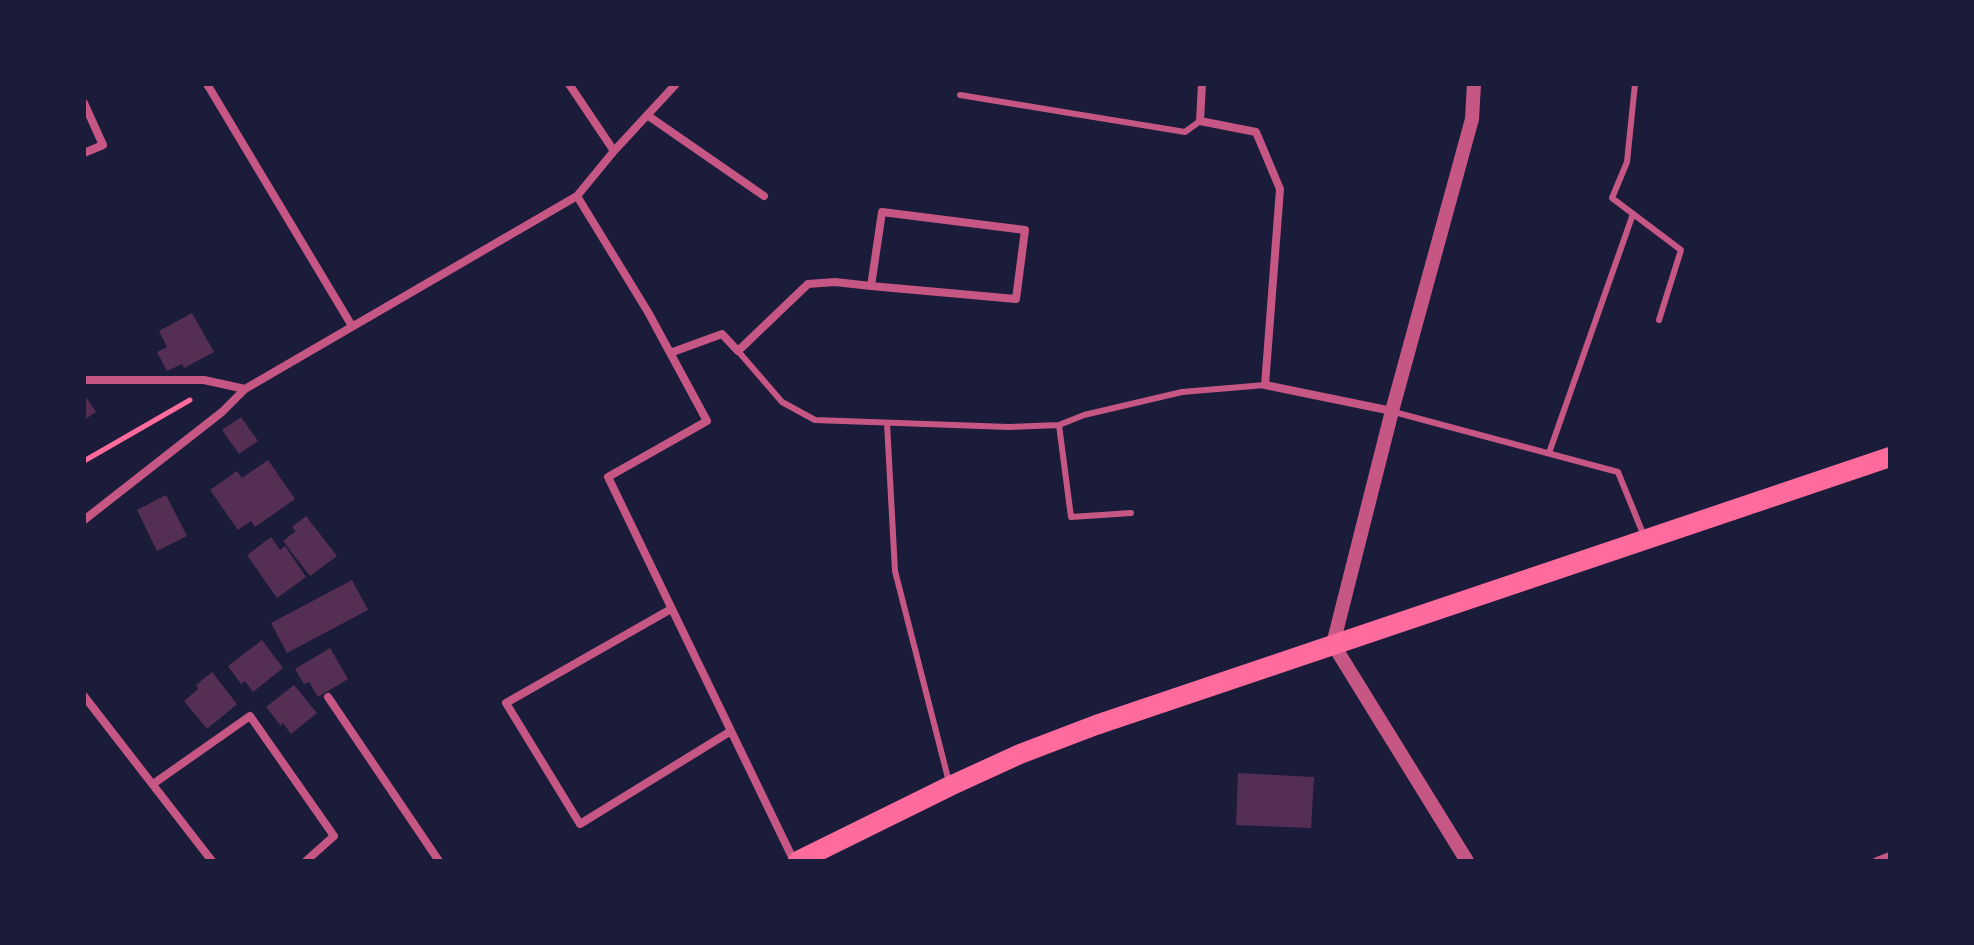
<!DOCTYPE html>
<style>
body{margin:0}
#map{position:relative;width:1974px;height:945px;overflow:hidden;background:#1b1b3a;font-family:"Zilla Slab",serif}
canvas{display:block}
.frame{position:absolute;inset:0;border:86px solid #1b1b3a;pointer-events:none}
</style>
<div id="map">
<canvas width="1974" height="945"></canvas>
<div class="frame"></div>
</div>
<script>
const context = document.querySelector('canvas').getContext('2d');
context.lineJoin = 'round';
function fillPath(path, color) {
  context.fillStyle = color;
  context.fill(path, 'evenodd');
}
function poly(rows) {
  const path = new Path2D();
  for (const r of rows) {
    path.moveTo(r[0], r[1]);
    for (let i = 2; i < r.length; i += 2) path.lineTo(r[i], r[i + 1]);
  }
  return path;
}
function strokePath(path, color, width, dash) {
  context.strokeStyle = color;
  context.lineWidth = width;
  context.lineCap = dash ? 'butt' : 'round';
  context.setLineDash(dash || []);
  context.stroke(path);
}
const building = poly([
 [192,313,214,352,184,368,182,364,167,371,157,352,167,347,159,331],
 [84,394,96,412,84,420],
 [241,417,258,441,239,454,222,430],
 [268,460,295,499,255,527,251,521,238,530,210,490,237,471,242,478],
 [166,495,187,536,157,551,137,510],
 [306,516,337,556,310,576,283,541,296,531,292,527],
 [271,537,280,550,285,546,306,577,277,598,247,555],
 [352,580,368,610,287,653,271,623],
 [262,640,283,668,253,692,245,681,241,684,228,666],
 [330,648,348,679,318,697,309,682,304,684,295,669],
 [212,672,237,704,207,729,184,701,198,689,196,685],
 [294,685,317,713,291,734,283,723,281,726,266,707],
 [1238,773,1314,777,1311,828,1236,825]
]);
const path = poly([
 [84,461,190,400]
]);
const service = poly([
 [1635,84,1627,162,1612,198,1681,250,1659,320],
 [960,95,1185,132,1200,121],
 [738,351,782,402,815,420,1009,427,1059,425,1084,415,1182,392,1265,385],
 [1394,412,1618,472,1644,536],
 [887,423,895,571,949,782],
 [1059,425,1071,517,1131,513],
 [1549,453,1633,214]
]);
const minor = poly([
 [207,84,352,326],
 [569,84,614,151],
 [1202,84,1200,121,1256,132,1280,189,1265,385,1392,411],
 [84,103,103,145,84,153],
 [647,115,764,196],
 [577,196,648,312,707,421,608,477,794,861],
 [670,353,722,334,738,351,808,284,835,282,871,286,1016,299,1025,230,882,212,871,286],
 [84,380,204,380,245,389],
 [84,520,222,412,245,389,577,196,614,151,676,84],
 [671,609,506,703,580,824,731,731],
 [84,696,212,861],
 [328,697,439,861],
 [153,784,250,716,334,836,306,861],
 [1877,861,1890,856]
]);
const tertiary = poly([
 [1467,861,1333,644,1392,411,1472,119,1474,84]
]);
const primary = poly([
 [798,861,950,786,1020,754,1096,725,1890,457]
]);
fillPath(building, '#542f53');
strokePath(path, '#ff6b9d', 5);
strokePath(service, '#c65784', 6);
strokePath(minor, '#c65784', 8);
strokePath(tertiary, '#c65784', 14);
strokePath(primary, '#ff6b9d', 20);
</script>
